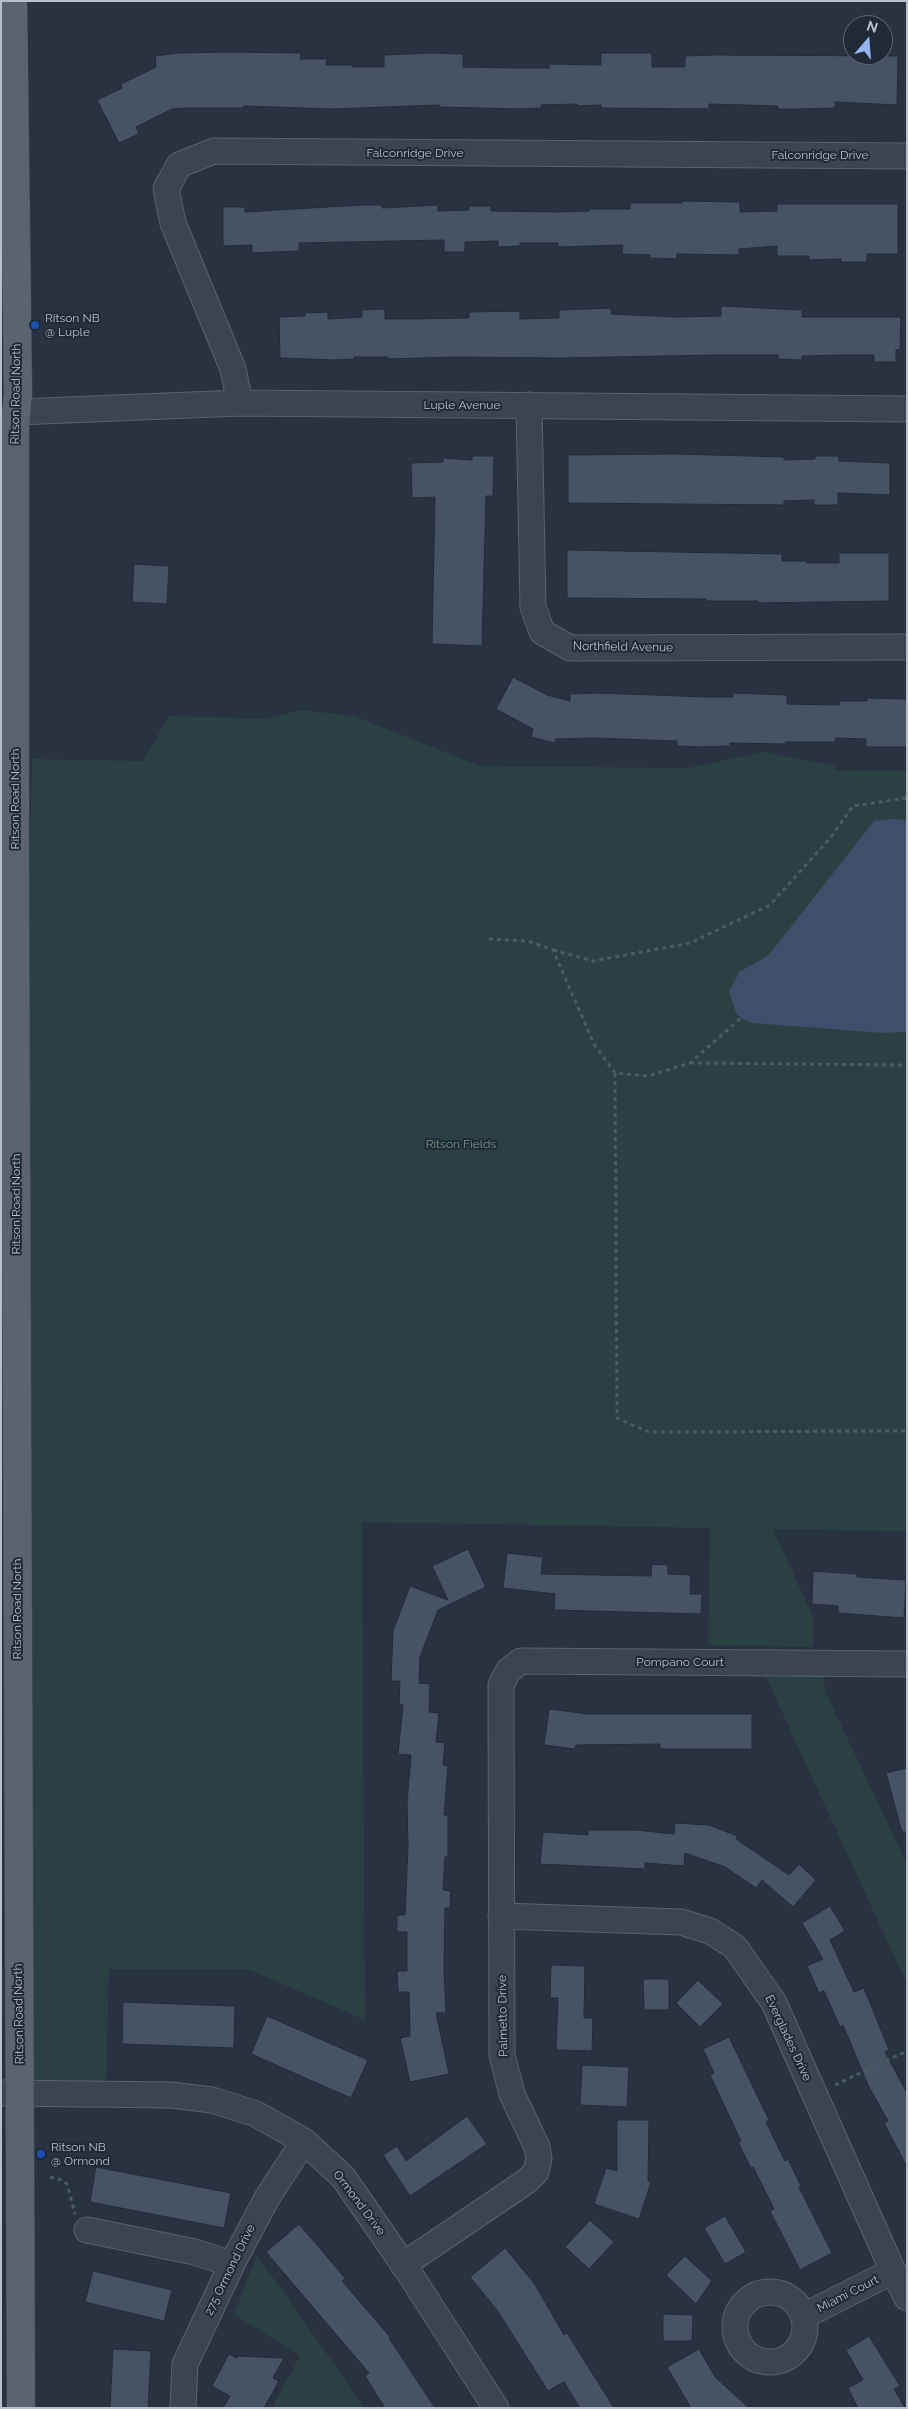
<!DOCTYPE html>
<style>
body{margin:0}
#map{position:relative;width:908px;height:2409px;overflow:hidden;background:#283241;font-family:Raleway,sans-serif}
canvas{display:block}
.frame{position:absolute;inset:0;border:2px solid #b9bfcb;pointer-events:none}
.north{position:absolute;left:843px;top:15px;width:50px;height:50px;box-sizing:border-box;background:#212937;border:1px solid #5e6572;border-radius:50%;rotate:18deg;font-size:14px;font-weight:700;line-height:20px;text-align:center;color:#b9bfcb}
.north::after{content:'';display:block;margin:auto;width:18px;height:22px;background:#96b6f3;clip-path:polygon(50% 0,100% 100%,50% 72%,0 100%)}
</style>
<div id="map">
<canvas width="908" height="2409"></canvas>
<div class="frame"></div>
<div class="north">N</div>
</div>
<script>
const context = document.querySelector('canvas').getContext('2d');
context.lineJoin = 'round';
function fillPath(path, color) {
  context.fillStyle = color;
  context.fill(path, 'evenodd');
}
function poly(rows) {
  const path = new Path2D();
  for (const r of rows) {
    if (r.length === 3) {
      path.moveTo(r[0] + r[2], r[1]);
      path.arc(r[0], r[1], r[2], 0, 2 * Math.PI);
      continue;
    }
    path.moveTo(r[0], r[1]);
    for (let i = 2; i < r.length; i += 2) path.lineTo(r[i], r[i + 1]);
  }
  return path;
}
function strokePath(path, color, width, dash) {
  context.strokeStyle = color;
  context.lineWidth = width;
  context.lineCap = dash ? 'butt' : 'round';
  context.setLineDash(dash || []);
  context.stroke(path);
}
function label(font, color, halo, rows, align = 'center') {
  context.font = font + ' Raleway,sans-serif';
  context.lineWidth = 4;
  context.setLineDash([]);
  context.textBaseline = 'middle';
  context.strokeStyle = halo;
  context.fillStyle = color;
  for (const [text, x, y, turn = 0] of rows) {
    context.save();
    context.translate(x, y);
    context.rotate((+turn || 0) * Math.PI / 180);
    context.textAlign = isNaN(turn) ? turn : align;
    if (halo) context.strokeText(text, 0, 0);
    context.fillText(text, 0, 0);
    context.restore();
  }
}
const green = poly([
 [301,710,354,716,480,766,688,768,764,752,835,766,835,770,907,771,907,1531,773,1529,813,1617,813,1647,708,1645,710,1528,362,1522,365,2020,248,1969,109,1969,106,2094,20,2093,17,1407,32,759,143,761,169,716,265,719],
 [764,1673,824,1673,825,1691,907,1864,907,1984],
 [257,2255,365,2408,272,2408,300,2356,234,2314]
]);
const water = poly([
 [891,819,907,820,907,1032,882,1033,753,1023,741,1018,736,1013,729,992,740,971,768,956,874,821]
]);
const building = poly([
 [230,52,301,53,300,59,327,59,326,65,352,65,352,67,384,67,384,55,432,53,463,54,463,67,513,68,549,68,549,64,601,65,601,53,652,53,652,67,685,67,685,56,714,55,898,56,897,105,835,102,835,108,799,109,778,109,778,106,709,104,709,109,601,108,601,105,577,106,577,104,541,105,541,108,521,109,439,107,439,105,332,109,244,106,244,108,187,108,172,109,136,127,139,134,119,143,97,100,122,88,121,84,156,67,155,56,177,53,230,52],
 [682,201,740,202,740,212,777,211,777,204,898,204,898,254,867,254,867,262,841,262,841,259,809,260,809,256,777,256,777,246,739,249,739,255,677,254,677,259,650,258,650,255,622,254,623,245,558,247,558,243,520,243,520,246,498,247,498,241,465,242,465,252,444,252,444,240,299,243,299,251,274,252,252,253,252,245,223,246,223,207,245,207,245,212,360,205,382,205,382,208,438,205,438,211,469,210,469,206,491,206,491,211,558,212,589,211,589,209,630,209,630,203,682,203,682,201],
 [721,306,802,310,802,317,901,317,900,349,896,350,896,362,874,362,874,355,843,355,802,356,802,360,778,359,778,355,717,355,559,358,454,357,388,359,388,357,354,357,355,359,333,360,280,358,279,317,305,316,305,313,328,312,328,319,362,317,362,310,385,309,385,319,409,319,469,318,469,312,520,311,520,319,559,318,559,310,611,308,611,314,676,317,721,316,721,306],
 [677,454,784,457,784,460,815,459,815,456,839,456,839,461,890,463,890,495,838,493,838,505,814,505,814,500,784,501,784,505,568,503,568,455,677,454],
 [472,456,494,456,493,496,486,496,482,646,432,644,435,497,412,498,411,463,443,462,443,458,472,460,472,456],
 [567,550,782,554,782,561,807,561,807,563,839,563,839,553,889,553,889,601,758,603,758,601,706,601,706,599,567,598,567,550],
 [134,564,169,566,167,604,132,602,134,564],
 [513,677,547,695,570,701,570,694,597,693,706,697,733,697,733,693,787,695,787,704,839,705,839,701,867,701,867,698,907,699,907,747,866,747,866,739,836,738,835,742,786,742,786,744,730,743,730,746,702,747,677,746,677,741,594,738,556,739,555,743,531,737,533,729,496,709,513,677],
 [468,1549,486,1587,438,1610,420,1657,419,1683,430,1684,429,1712,439,1713,436,1742,445,1743,443,1765,448,1766,444,1815,448,1815,448,1857,445,1857,443,1890,451,1891,450,1908,445,1908,444,1970,446,2013,436,2013,449,2074,410,2082,400,2038,410,2036,409,1992,398,1992,397,1971,407,1971,407,1932,397,1932,397,1915,405,1915,408,1847,407,1803,411,1755,398,1754,403,1705,399,1705,400,1681,391,1681,393,1631,410,1586,448,1600,432,1566,468,1549],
 [507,1553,543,1557,541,1574,651,1576,652,1564,668,1565,668,1574,691,1575,690,1594,702,1594,701,1614,554,1610,555,1594,503,1588,507,1553],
 [813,1571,857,1574,857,1577,906,1580,904,1618,838,1613,838,1606,812,1604,813,1571],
 [549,1709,588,1714,752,1714,752,1749,660,1749,660,1744,576,1745,575,1749,544,1745,549,1709],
 [907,1768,907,1832,902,1832,886,1773,907,1768],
 [675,1823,709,1825,737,1836,736,1839,789,1875,799,1864,816,1880,793,1907,762,1880,756,1888,725,1867,685,1853,684,1866,645,1863,645,1869,540,1864,543,1832,588,1835,588,1830,635,1830,674,1834,675,1823],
 [830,1906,845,1931,830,1940,854,1992,864,1988,889,2050,885,2052,907,2093,907,2167,884,2123,888,2121,868,2085,843,2025,840,2027,824,1991,819,1993,807,1966,823,1959,802,1923,830,1906],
 [551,1965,585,1966,584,2018,593,2018,592,2051,556,2050,558,1998,550,1998,551,1965],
 [643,1979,669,1979,669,2010,644,2010,643,1979],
 [698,1980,723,2004,700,2027,676,2003,698,1980],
 [123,2002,235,2006,234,2048,122,2044,123,2002],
 [267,2016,368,2060,351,2098,251,2054,267,2016],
 [729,2037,769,2120,766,2122,785,2161,788,2159,801,2186,799,2187,832,2253,800,2270,770,2211,774,2209,753,2167,751,2168,738,2142,741,2141,710,2075,714,2073,703,2049,729,2037],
 [582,2065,629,2067,627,2107,580,2105,582,2065],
 [467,2116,487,2144,410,2196,383,2155,397,2146,406,2161,467,2116],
 [617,2120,649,2120,648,2181,651,2182,639,2219,594,2204,606,2168,617,2171,617,2120],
 [96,2167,231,2193,224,2228,90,2202,96,2167],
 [725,2216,746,2252,725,2264,704,2228,725,2216],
 [590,2220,614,2242,589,2269,565,2247,590,2220],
 [299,2224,345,2278,342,2281,390,2337,389,2338,435,2408,385,2408,365,2376,369,2373,266,2252,299,2224],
 [505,2248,534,2283,564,2335,567,2333,614,2408,580,2408,564,2382,548,2391,497,2310,470,2277,505,2248],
 [685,2256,712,2281,696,2304,666,2275,685,2256],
 [93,2271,172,2290,164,2321,85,2302,93,2271],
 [663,2314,693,2315,692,2341,663,2341,663,2314],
 [869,2336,900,2386,894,2389,905,2408,858,2408,848,2388,863,2380,846,2350,869,2336],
 [113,2349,151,2351,148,2408,110,2408,113,2349],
 [699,2349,715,2377,749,2408,691,2408,667,2367,699,2349],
 [229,2354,237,2358,238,2356,284,2358,273,2378,279,2381,264,2408,223,2408,230,2396,212,2386,229,2354]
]);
const path = poly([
 [489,939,528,941,553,950,594,1044,615,1073,648,1076,690,1063,741,1018],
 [553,950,593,961,690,943,770,905,831,837,853,806,907,798],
 [690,1063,907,1065],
 [615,1073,617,1418,649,1432,907,1431],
 [835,2085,907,2051],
 [50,2177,62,2180,67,2184,75,2214]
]);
const minor = poly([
 [240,403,233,369,173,223,166,189,179,165,214,151,907,156],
 [529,405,533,607,542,632,570,648,907,647],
 [17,412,240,403,907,409],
 [501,1916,681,1922,710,1931,735,1947,774,2003,893,2271,907,2298],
 [1,2093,171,2095,212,2100,256,2114,304,2141,343,2177,406,2268,496,2408],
 [87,2230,195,2252,232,2264],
 [403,2265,527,2181,536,2172,539,2158,537,2147,512,2094,502,2055,501,1685,508,1671,521,1661,907,1664],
 [770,2327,35],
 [804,2316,893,2271],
 [183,2408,185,2364,232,2264,267,2198,304,2141]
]);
const major = poly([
 [13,1,18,394,15,427,15,910,21,2408]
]);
const markers = [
 [35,325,5,"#1a4fb4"],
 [41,2154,5,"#1a4fb4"]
];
const streetNames = [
 ["Falconridge Drive",415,153],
 ["Falconridge Drive",820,155],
 ["Ritson Road North",16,394,-89],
 ["Luple Avenue",462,405],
 ["Northfield Avenue",623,647,1],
 ["Ritson Road North",15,799,-90],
 ["Ritson Road North",16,1204,-90],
 ["Ritson Road North",17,1609,-90],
 ["Pompano Court",680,1662],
 ["Ritson Road North",19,2014,-91],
 ["Palmetto Drive",503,2016,-91],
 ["Everglades Drive",788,2038,65],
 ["Ormond Drive",359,2203,53],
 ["275 Ormond Drive",230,2270,-64],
 ["Miami Court",848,2294,-27]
];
const poiNames = [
 ["Ritson NB",45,318],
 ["@ Luple",45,332],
 ["Ritson NB",51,2147],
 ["@ Ormond",51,2161]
];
const parkNames = [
 ["Ritson Fields",461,1144]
];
fillPath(green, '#2b4043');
fillPath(water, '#3f4e6a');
fillPath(building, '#475263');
strokePath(building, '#232b39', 1);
strokePath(minor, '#5a626f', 27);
strokePath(major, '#464d5b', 29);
strokePath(path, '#4a5d61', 3, [4, 4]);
strokePath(minor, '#3c4451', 25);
strokePath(major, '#5b6371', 28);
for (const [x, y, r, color] of markers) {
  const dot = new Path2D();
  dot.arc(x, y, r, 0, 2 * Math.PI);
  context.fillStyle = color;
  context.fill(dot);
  strokePath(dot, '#212937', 2);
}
label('12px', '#b9bfcb', '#212937', streetNames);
label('12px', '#b9bfcb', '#212937', poiNames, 'left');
label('12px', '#729b7d', '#212937', parkNames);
</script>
